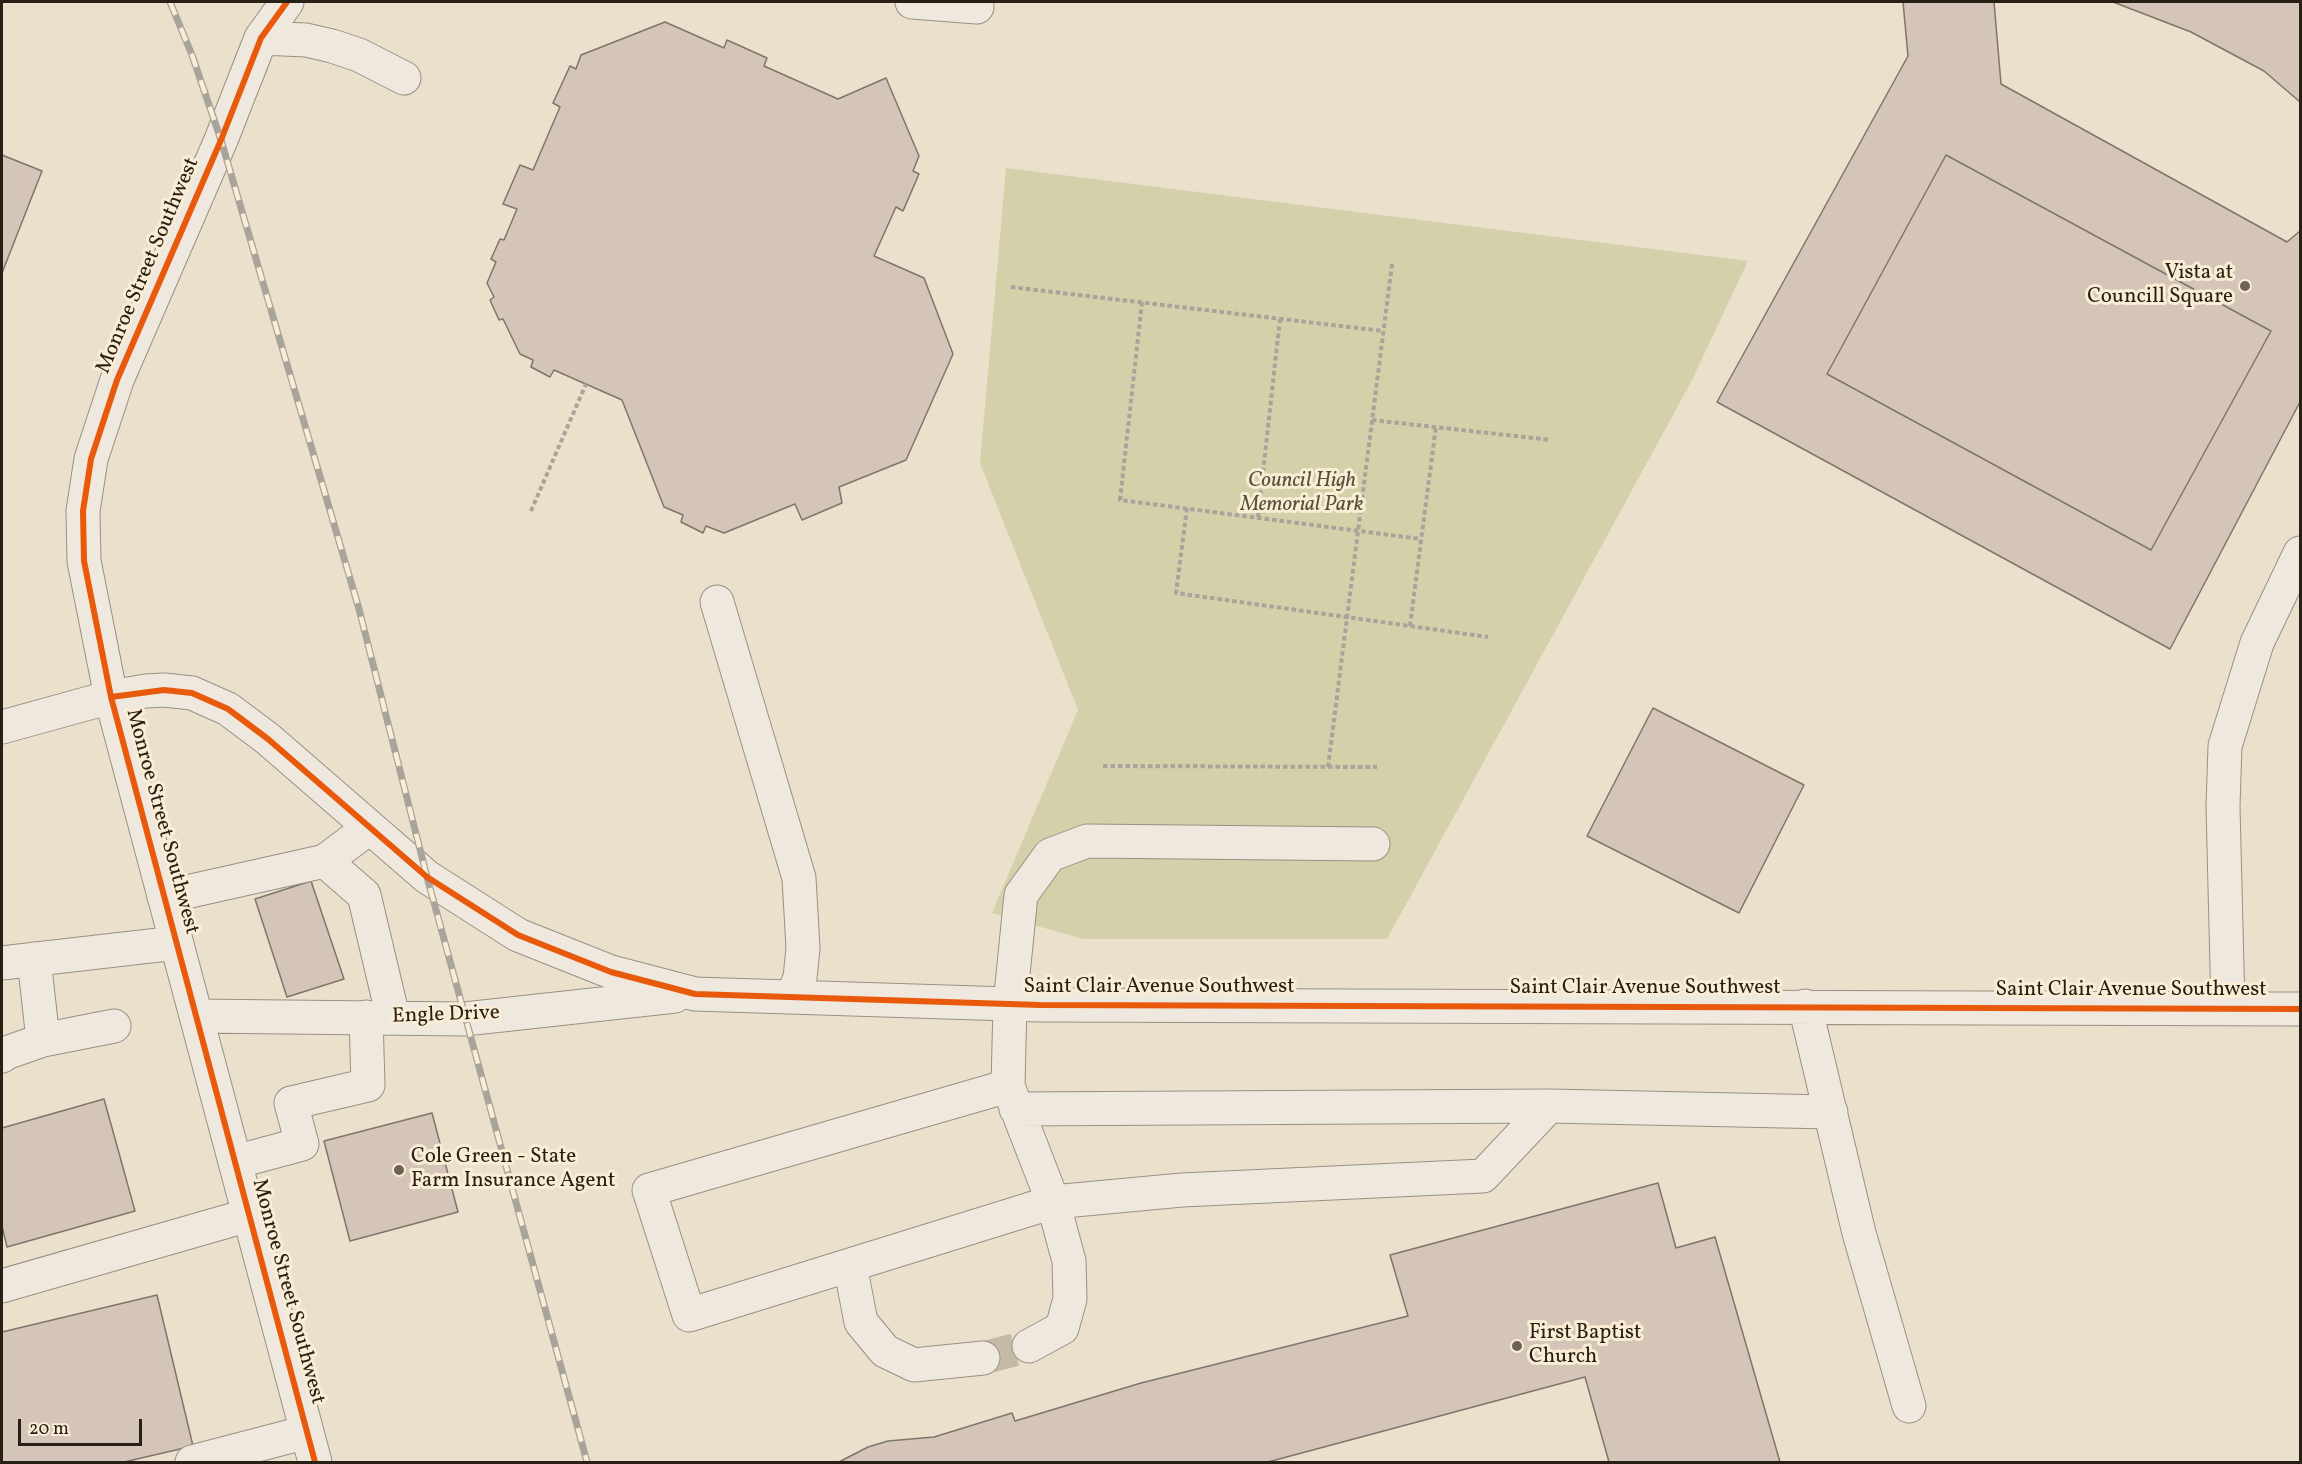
<!DOCTYPE html>
<style>
body{margin:0}
#map{position:relative;width:2302px;height:1464px;overflow:hidden;background:#ebe0cc;font-family:Vollkorn,serif}
canvas{display:block}
.frame{position:absolute;inset:0;border:3px solid #292015;pointer-events:none}
.scale{position:absolute;left:18px;top:1419px;width:124px;height:27px;box-sizing:border-box;border:3px solid #292015;border-top:0;padding-left:8px;font-size:18px;line-height:21px;white-space:nowrap;color:#292015;-webkit-text-stroke:4px #faedd5;paint-order:stroke}
</style>
<div id="map">
<canvas width="2302" height="1464"></canvas>
<div class="frame"></div>
<div class="scale">20 m</div>
</div>
<script>
const context = document.querySelector('canvas').getContext('2d');
context.lineJoin = 'round';
function fillPath(path, color) {
  context.fillStyle = color;
  context.fill(path, 'evenodd');
}
function poly(rows) {
  const path = new Path2D();
  for (const r of rows) {
    path.moveTo(r[0], r[1]);
    for (let i = 2; i < r.length; i += 2) path.lineTo(r[i], r[i + 1]);
  }
  return path;
}
function strokePath(path, color, width, dash) {
  context.strokeStyle = color;
  context.lineWidth = width;
  context.lineCap = dash ? 'butt' : 'round';
  context.setLineDash(dash || []);
  context.stroke(path);
}
function label(font, color, halo, rows, align = 'center') {
  context.font = font + ' Vollkorn,serif';
  context.lineWidth = 6;
  context.setLineDash([]);
  context.textBaseline = 'middle';
  context.strokeStyle = halo;
  context.fillStyle = color;
  for (const [text, x, y, turn = 0] of rows) {
    context.save();
    context.translate(x, y);
    context.rotate((+turn || 0) * Math.PI / 180);
    context.textAlign = isNaN(turn) ? turn : align;
    if (halo) context.strokeText(text, 0, 0);
    context.fillText(text, 0, 0);
    context.restore();
  }
}
const green = poly([
 [1006,168,1748,261,1691,382,1387,939,1083,939,992,913,1078,710,980,463]
]);
const building = poly([
 [1903,2,1994,2,2001,84,2287,242,2300,231,2300,402,2170,649,1717,402,1908,56,1903,2],
 [1946,155,2271,331,2151,550,1827,374,1946,155],
 [2113,2,2300,2,2300,102,2264,71,2191,32,2113,2],
 [665,22,724,48,727,40,767,58,764,66,838,99,886,78,919,156,913,171,919,174,903,211,896,207,874,256,924,278,953,354,906,460,839,487,842,503,802,520,795,504,724,533,706,526,703,533,681,522,683,515,664,507,622,400,554,370,550,377,531,367,533,360,520,354,503,319,499,320,490,300,494,297,487,283,496,262,491,259,500,239,504,240,517,209,503,204,520,165,533,170,560,107,553,103,570,66,576,69,581,55,665,22],
 [2,155,42,171,2,273,2,155],
 [1946,155,2271,331,2151,550,1827,374,1946,155],
 [1653,708,1804,785,1739,913,1587,836,1653,708],
 [311,881,344,979,287,997,255,899,311,881],
 [104,1099,135,1211,7,1247,2,1226,2,1128,104,1099],
 [432,1113,458,1212,350,1241,324,1141,432,1113],
 [1658,1183,1676,1248,1715,1237,1780,1462,1609,1462,1585,1377,1268,1462,839,1462,868,1447,888,1441,934,1437,1012,1413,1015,1421,1141,1383,1408,1316,1390,1255,1658,1183],
 [157,1295,193,1446,124,1462,2,1462,2,1332,157,1295]
]);
const minorTunnel = poly([
 [983,1358,1029,1346]
]);
const path = poly([
 [1011,287,1383,331],
 [1142,302,1120,500,1421,539],
 [1372,420,1551,440],
 [1187,508,1176,593,1488,637],
 [531,511,586,384],
 [1258,517,1280,319],
 [1410,626,1436,426],
 [1103,766,1377,767],
 [1328,767,1392,264]
]);
const minor = poly([
 [287,2,261,38,221,140,117,380,91,459,83,511,84,561,111,697,315,1462],
 [912,2,977,7],
 [261,38,306,40,332,46,359,55,404,78],
 [717,602,799,878,803,948,800,978,792,997],
 [2,727,111,697,146,691,164,690,192,693,228,709,268,739,427,877,518,935,611,972,695,994,1040,1005,2300,1009],
 [325,861,364,895,393,1017],
 [164,897,325,861,369,828],
 [34,959,43,1040],
 [2,963,176,943],
 [1805,1006,1859,1233,1909,1406],
 [2228,1008,2223,806,2225,746,2257,643,2300,553],
 [196,1016,465,1019,675,996],
 [2,1056,6,1053,43,1040,114,1026],
 [1008,1086,1053,1202,689,1315,649,1190,1008,1086],
 [1008,1086,1010,1004,1021,895,1050,855,1087,841,1373,844],
 [1549,1106,1831,1112],
 [1016,1109,1549,1106,1483,1176,1182,1190,1053,1202,1069,1261,1070,1299,1062,1328,1029,1346],
 [235,1162,302,1144,291,1103,368,1085,366,1017],
 [850,1265,861,1322,885,1351,914,1365,983,1358],
 [2,1286,249,1215],
 [192,1462,307,1432]
]);
const rail = poly([
 [170,2,192,55,221,140,359,609,427,877,587,1462]
]);
const cycleway = poly([
 [287,2,261,38,221,140,117,380,91,459,83,511,84,561,111,697,315,1462],
 [111,697,164,690,192,693,228,709,268,739,427,877,518,935,611,972,695,994,1040,1005,2300,1009]
]);
const markers = [
 [2245,286,6,"#6d6355"],
 [399,1170,6,"#6d6355"],
 [1517,1346,6,"#6d6355"]
];
const streetNames = [
 ["Monroe Street Southwest",149,266,-67],
 ["Monroe Street Southwest",161,822,75],
 ["Saint Clair Avenue Southwest",1159,988],
 ["Saint Clair Avenue Southwest",1645,989],
 ["Saint Clair Avenue Southwest",2131,991],
 ["Engle Drive",446,1016,-2],
 ["Monroe Street Southwest",287,1292,75]
];
const poiNames = [
 ["Vista at",2233,274,"right"],
 ["Councill Square",2233,298,"right"],
 ["Cole Green - State",411,1158],
 ["Farm Insurance Agent",411,1182],
 ["First Baptist",1529,1334],
 ["Church",1529,1358]
];
const parkNames = [
 ["Council High",1302,482],
 ["Memorial Park",1302,506]
];
fillPath(green, '#d4d0aa');
fillPath(building, '#d5c5b8');
strokePath(building, '#7c766b', 1.5);
strokePath(minorTunnel, '#c4baa7', 33, [33, 16]);
strokePath(minor, '#989084', 35);
strokePath(path, '#a8a39b', 4, [4.5, 3]);
strokePath(minor, '#eee8de', 33);
strokePath(rail, '#a8a39b', 7);
strokePath(rail, '#faedd5', 4.5, [14]);
strokePath(cycleway, '#e8590c', 6);
for (const [x, y, r, color] of markers) {
  const dot = new Path2D();
  dot.arc(x, y, r, 0, 2 * Math.PI);
  context.fillStyle = color;
  context.fill(dot);
  strokePath(dot, '#faedd5', 2);
}
label('21px', '#292015', '#faedd5', streetNames);
label('21px', '#292015', '#faedd5', poiNames, 'left');
label('italic 21px', '#57513a', '#faedd5', parkNames);
</script>
